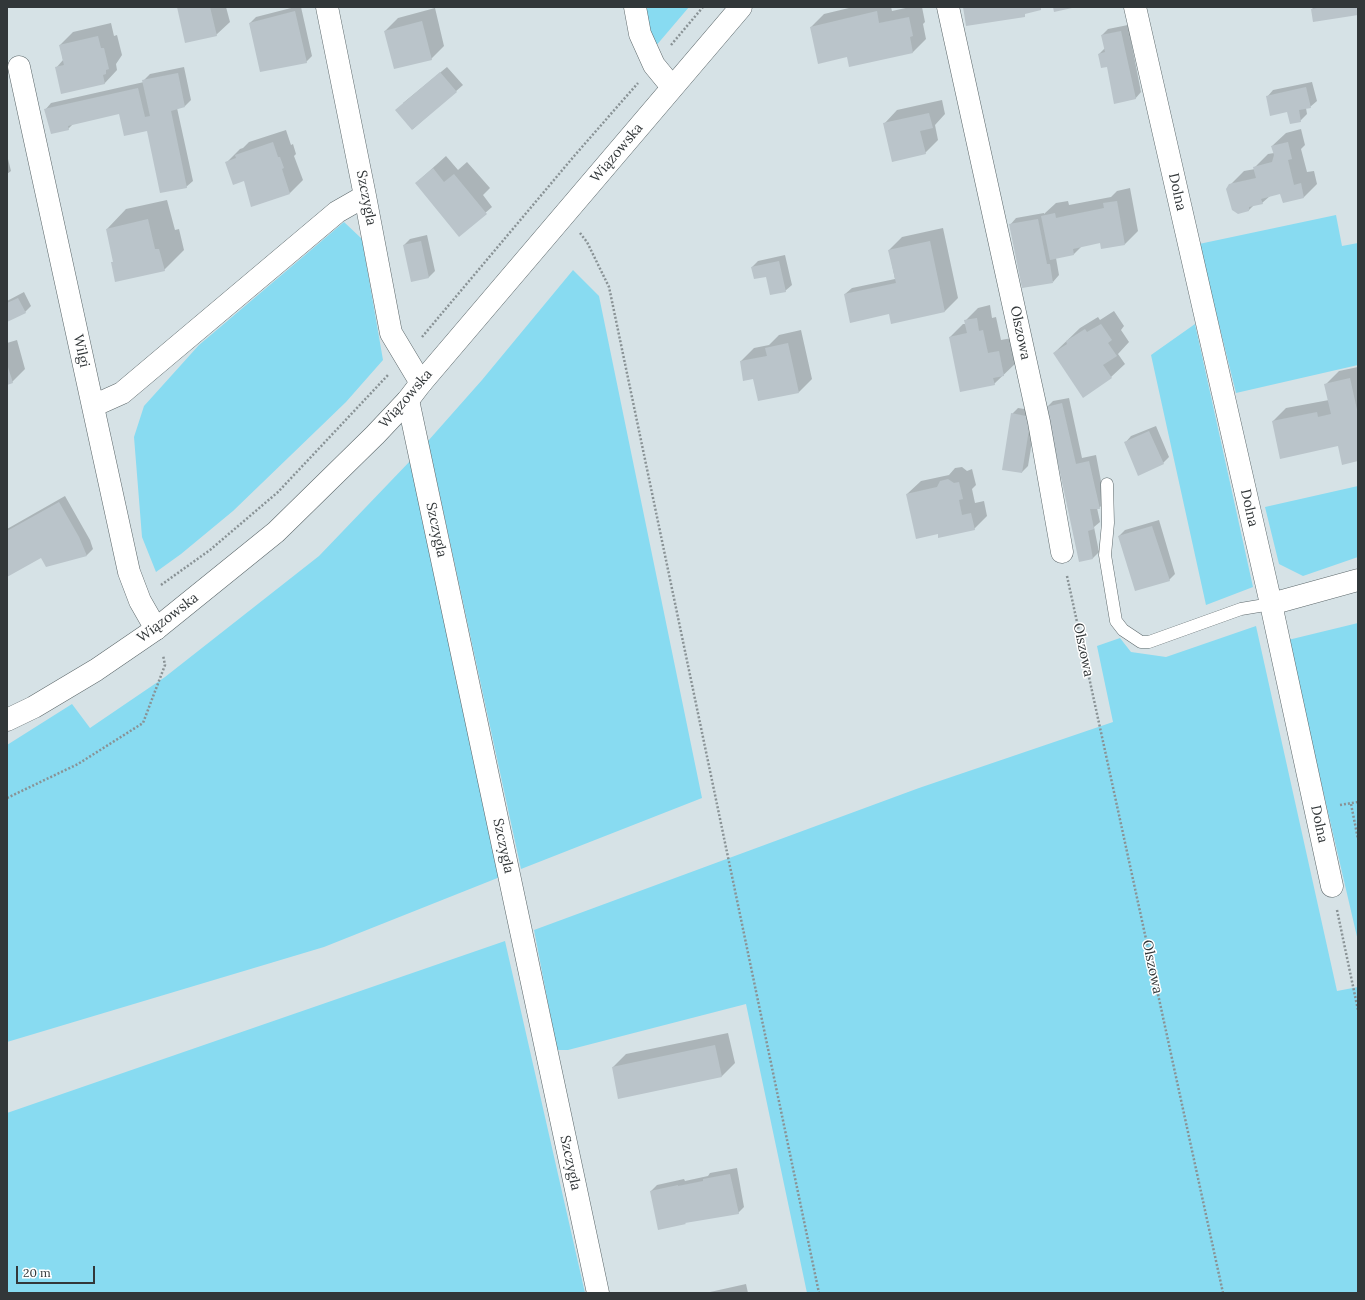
<!DOCTYPE html>
<meta charset="utf-8">
<style>
body{margin:0}
#map{position:relative;width:1365px;height:1300px;overflow:hidden;background:#d6e2e6;font-family:Lora,serif}
canvas{display:block}
.frame{position:absolute;inset:0;border:8px solid #323739;pointer-events:none}
.scale{position:absolute;left:16px;top:1266px;width:79px;height:18px;box-sizing:border-box;border:2px solid #323739;border-top:0;padding-left:5px;font-size:12px;line-height:14px;white-space:nowrap;color:#323739;-webkit-text-stroke:3px #fff;paint-order:stroke}
</style>
<div id="map">
<canvas width="1365" height="1300"></canvas>
<div class="frame"></div>
<div class="scale">20 m</div>
</div>
<script>
const context = document.querySelector('canvas').getContext('2d');
context.lineJoin = 'round';
function fillPath(path, color) {
  context.fillStyle = color;
  context.fill(path, 'evenodd');
}
function poly(rows) {
  const path = new Path2D();
  for (const r of rows) {
    path.moveTo(r[0], r[1]);
    for (let i = 2; i < r.length; i += 2) path.lineTo(r[i], r[i + 1]);
  }
  return path;
}
function strokePath(path, color, width, dash) {
  context.strokeStyle = color;
  context.lineWidth = width;
  context.lineCap = dash ? 'butt' : 'round';
  context.setLineDash(dash || []);
  context.stroke(path);
}
function label(font, color, halo, rows, align = 'center') {
  context.font = font + ' Lora,serif';
  context.lineWidth = 3;
  context.setLineDash([]);
  context.textBaseline = 'middle';
  context.strokeStyle = halo;
  context.fillStyle = color;
  for (const [text, x, y, turn = 0] of rows) {
    context.save();
    context.translate(x, y);
    context.rotate((+turn || 0) * Math.PI / 180);
    context.textAlign = isNaN(turn) ? turn : align;
    if (halo) context.strokeText(text, 0, 0);
    context.fillText(text, 0, 0);
    context.restore();
  }
}
const green = poly([
 [643,7,689,7,655,47],
 [1336,215,1342,246,1358,243,1358,365,1236,393,1199,244],
 [344,222,362,239,383,360,346,402,233,511,181,554,156,572,142,537,134,437,144,406,199,345],
 [573,270,599,296,702,798,521,869,428,441,482,380],
 [1195,324,1253,587,1206,605,1151,355],
 [412,459,500,877,324,947,7,1042,7,745,72,704,90,728,165,677,319,556],
 [1358,486,1358,557,1303,576,1279,564,1265,507],
 [1358,623,1358,941,1288,640],
 [1256,626,1337,991,1358,987,1358,1293,807,1293,746,1004,568,1050,557,1050,534,930,919,788,1113,722,1097,646,1120,638,1131,652,1166,657],
 [505,941,585,1293,7,1293,7,1113]
]);
const shadow = poly([
 [178,7,226,7,230,22,216,35],
 [295,7,301,7,312,56,306,62,250,23,256,17],
 [853,7,891,7,892,11,910,7,922,7,925,22,923,24,926,39,913,52,850,66,848,56,811,27,824,14],
 [1314,7,1358,7,1358,14,1312,9],
 [435,8,444,46,431,59,385,31,398,18],
 [111,23,114,36,117,35,122,55,116,64,117,70,104,84,56,68,63,60,60,45,73,32],
 [1128,25,1141,92,1135,99,1099,54,1105,48,1102,35,1108,29],
 [184,67,191,100,185,106,177,108,193,181,186,187,148,129,119,113,74,123,68,129,45,110,51,103,144,82,144,80,150,74],
 [447,67,463,85,413,129,403,103],
 [1312,82,1317,101,1310,107,1306,108,1307,114,1300,121,1267,97,1273,90],
 [942,100,945,114,935,125,938,140,925,153,884,124,897,110],
 [1301,129,1305,145,1301,149,1307,172,1314,171,1317,184,1304,197,1283,202,1281,193,1270,196,1262,203,1254,205,1249,210,1230,185,1244,171,1255,169,1255,167,1268,154,1274,153,1272,146,1286,133],
 [286,130,291,145,293,144,296,154,294,156,303,180,290,193,245,180,227,162,240,149,243,148,249,142],
 [7,155,11,171,7,174],
 [446,156,458,170,467,162,490,188,483,195,492,207,459,236,416,183],
 [1130,188,1138,231,1125,244,1102,248,1101,242,1082,246,1074,254,1056,258,1059,275,1053,282,1010,225,1016,218,1044,213,1044,214,1056,203,1068,201,1069,205,1111,197,1117,191],
 [167,200,175,230,179,229,184,250,164,270,112,263,114,260,107,229,126,209],
 [943,228,958,298,945,311,892,323,890,313,845,294,852,288,895,279,889,250,902,237],
 [427,235,435,271,429,277,412,281,404,245,410,239],
 [785,255,792,285,785,291,767,275,752,267,758,261],
 [24,292,31,306,25,312,7,321,7,301],
 [990,305,992,318,996,317,1001,340,1012,338,1017,362,994,384,950,337,963,324,965,324,965,321,978,308],
 [1114,311,1124,326,1121,330,1129,342,1118,354,1125,364,1111,377,1083,397,1054,353,1080,328,1098,317,1100,320],
 [801,330,812,379,799,392,754,378,741,361,754,348,769,345,779,335],
 [17,340,25,369,12,382,7,384,7,343],
 [1358,367,1358,460,1339,445,1273,421,1286,408,1329,400,1326,384,1339,371],
 [1069,398,1082,458,1096,455,1105,502,1099,508,1097,508,1100,522,1094,527,1099,552,1093,558,1080,561,1047,407,1053,401],
 [1018,408,1037,411,1028,466,1022,472,1012,414],
 [1156,426,1169,457,1163,463,1125,443,1131,436],
 [962,467,967,471,972,469,976,485,972,489,975,503,984,501,987,516,974,529,939,533,907,494,921,481,949,475,955,468],
 [65,496,90,540,93,549,87,555,47,566,42,556,7,576,7,529],
 [1159,520,1175,574,1169,580,1119,536,1125,530],
 [728,1033,735,1063,722,1076,613,1067,626,1054],
 [737,1168,744,1207,738,1213,712,1216,651,1191,657,1185,684,1179,685,1181,708,1176,710,1173],
 [746,1284,748,1293,709,1293,710,1292]
]);
const building = poly([
 [177,7,210,7,217,36,185,43],
 [963,7,1041,7,1041,10,1025,14,1025,17,966,26],
 [1053,7,1072,7,1072,8,1054,12],
 [1323,7,1358,7,1358,15,1313,22,1311,9],
 [295,11,307,63,260,72,249,23],
 [877,11,879,23,909,17,913,36,910,37,913,53,849,67,847,57,818,64,810,27],
 [422,21,432,60,394,69,384,31],
 [1121,31,1136,99,1114,104,1107,67,1101,68,1098,54,1105,52,1101,35],
 [98,36,101,48,104,48,109,69,106,70,106,74,103,75,105,84,61,94,55,67,64,65,59,45],
 [440,72,457,92,412,130,395,110],
 [178,73,185,107,171,111,187,188,160,193,147,131,124,136,119,114,68,126,69,130,51,134,44,109,138,88,145,117,150,116,142,80],
 [1306,87,1311,108,1299,110,1301,122,1290,124,1287,112,1270,116,1266,96],
 [929,113,933,128,920,131,926,154,892,162,883,123],
 [273,142,278,157,280,157,284,168,282,169,290,194,251,207,244,181,233,185,225,162,236,158,235,155],
 [1288,142,1292,159,1288,160,1294,185,1301,183,1304,198,1283,203,1280,194,1261,199,1263,204,1249,207,1249,211,1238,214,1232,210,1226,189,1229,184,1256,178,1253,167,1272,162,1274,155,1271,146],
 [433,168,444,182,454,174,487,214,459,237,415,183],
 [1117,201,1125,245,1101,249,1100,243,1073,249,1074,255,1050,260,1041,216,1055,213,1056,218,1065,216,1104,208,1103,203],
 [148,219,155,249,159,249,165,271,115,282,111,262,113,262,106,229],
 [1038,219,1047,264,1050,264,1053,283,1022,288,1009,224],
 [421,241,429,278,411,282,403,245],
 [930,241,945,312,891,324,889,314,850,323,844,294,896,283,888,250],
 [779,261,786,292,770,295,766,277,754,279,751,267],
 [18,298,26,313,7,322,7,303],
 [977,318,979,331,983,330,988,353,999,351,1004,376,993,378,995,385,960,392,949,337,967,333,964,320],
 [1101,324,1112,340,1108,343,1117,356,1103,365,1112,378,1083,398,1053,353,1067,344,1066,341,1085,329,1087,332],
 [788,343,799,393,758,401,753,379,743,381,740,361,767,356,765,348],
 [7,364,13,383,7,385],
 [1350,378,1358,414,1358,461,1342,465,1338,446,1280,459,1272,421,1317,412,1318,417,1331,414,1324,384],
 [1062,403,1076,464,1089,461,1100,509,1090,509,1094,529,1088,531,1093,559,1079,562,1046,407],
 [1011,413,1031,417,1022,473,1002,470],
 [1149,431,1164,464,1138,476,1124,442],
 [948,479,954,483,959,482,963,499,959,500,962,515,971,513,975,530,938,538,938,534,916,539,906,494,937,487,940,481],
 [59,502,79,537,87,556,46,567,41,558,7,577,7,531],
 [1152,526,1170,581,1135,591,1118,536],
 [715,1045,722,1077,618,1099,612,1067],
 [730,1174,739,1214,685,1223,686,1224,658,1230,650,1191,678,1185,678,1186,703,1181,703,1179]
]);
const path = poly([
 [671,45,703,7],
 [580,233,587,242,609,287,819,1293],
 [422,337,575,155,638,83],
 [1067,576,1223,1293],
 [161,585,210,550,278,492,388,375],
 [7,798,78,764,143,723,165,665,163,655],
 [1351,804,1358,839],
 [1340,805,1358,802],
 [1337,910,1358,1010]
]);
const service = poly([
 [1107,484,1108,523,1105,555,1116,621,1123,630,1141,642,1149,642,1241,609,1271,604]
]);
const minor = poly([
 [327,7,365,196,391,333,421,383],
 [635,7,640,34,654,65,672,87],
 [948,7,1039,422,1062,552],
 [1135,7,1271,604,1332,886],
 [19,67,129,572,140,601,156,629],
 [408,400,598,1293],
 [93,406,122,393,337,212,365,196],
 [1271,604,1358,580]
]);
const secondary = poly([
 [7,720,34,707,96,670,156,629,276,532,375,435,408,400,421,383,741,7]
]);
const streetNames = [
 ["Wiązowska",617,153,-50],
 ["Dolna",1177,192,77],
 ["Szczygla",366,198,79],
 ["Olszowa",1020,333,78],
 ["Wilgi",81,351,78],
 ["Wiązowska",406,399,-49],
 ["Dolna",1249,508,77],
 ["Szczygla",436,530,78],
 ["Wiązowska",168,618,-37],
 ["Olszowa",1083,650,78],
 ["Dolna",1319,824,78],
 ["Szczygla",503,846,78],
 ["Olszowa",1152,967,78],
 ["Szczygla",570,1163,78]
];
fillPath(green, '#88dbf1');
fillPath(shadow, '#0003');
fillPath(building, '#bac4ca');
strokePath(service, '#5d686b', 13);
strokePath(minor, '#5d686b', 23);
strokePath(secondary, '#5d686b', 23);
strokePath(path, '#899295', 2.5, [2, 2]);
strokePath(service, '#fff', 12);
strokePath(minor, '#fff', 22);
strokePath(secondary, '#fff', 22);
label('14px', '#323739', '#fff', streetNames);
</script>
